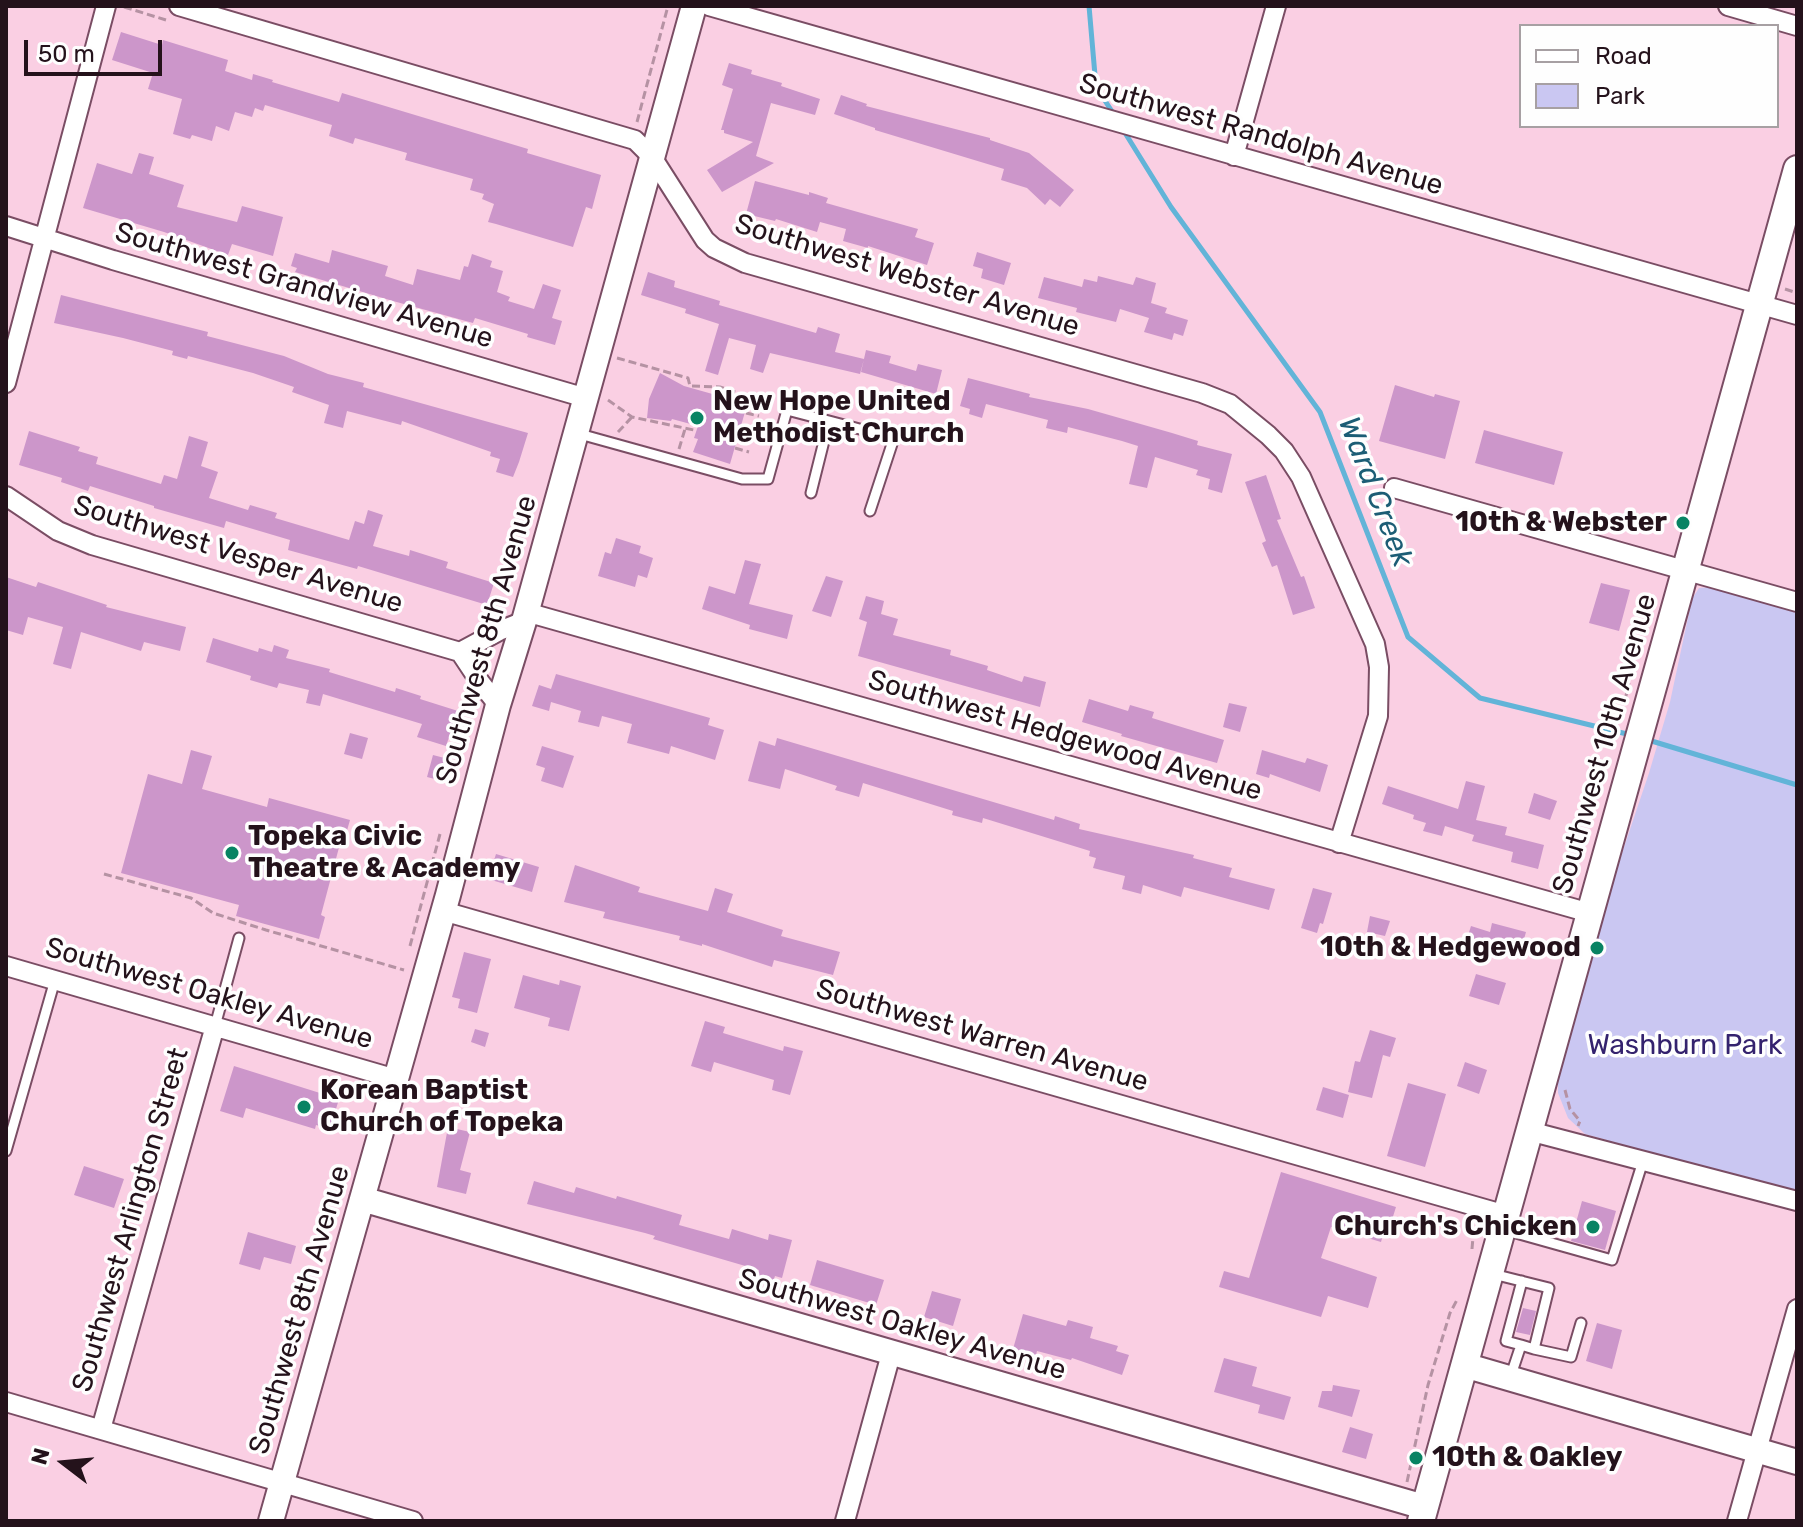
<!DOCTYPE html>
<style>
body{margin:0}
#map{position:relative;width:1803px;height:1527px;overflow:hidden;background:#facfe3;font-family:Rubik,sans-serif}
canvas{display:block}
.frame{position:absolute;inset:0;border:8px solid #24121b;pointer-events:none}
.legend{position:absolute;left:1519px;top:24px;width:260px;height:104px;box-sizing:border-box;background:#fefefe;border:2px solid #a7a0a3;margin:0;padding:10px 14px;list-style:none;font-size:24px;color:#24121b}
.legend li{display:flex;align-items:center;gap:16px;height:40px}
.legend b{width:40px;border:2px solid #a7a0a3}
.north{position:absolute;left:24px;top:1423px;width:80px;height:80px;-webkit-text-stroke:6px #fefefe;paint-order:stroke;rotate:286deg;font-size:22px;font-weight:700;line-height:32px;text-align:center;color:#24121b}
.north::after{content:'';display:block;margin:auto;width:28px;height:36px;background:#24121b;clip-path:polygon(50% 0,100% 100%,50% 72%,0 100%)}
.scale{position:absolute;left:24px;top:40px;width:138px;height:36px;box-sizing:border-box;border:4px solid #24121b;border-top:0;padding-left:10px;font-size:24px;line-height:28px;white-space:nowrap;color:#24121b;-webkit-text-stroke:6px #fefefe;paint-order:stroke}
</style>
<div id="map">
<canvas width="1803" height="1527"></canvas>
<div class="frame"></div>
<ul class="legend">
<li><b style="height:10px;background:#fff"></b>Road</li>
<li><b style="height:22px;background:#cac7f2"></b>Park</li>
</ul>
<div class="north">N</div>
<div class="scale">50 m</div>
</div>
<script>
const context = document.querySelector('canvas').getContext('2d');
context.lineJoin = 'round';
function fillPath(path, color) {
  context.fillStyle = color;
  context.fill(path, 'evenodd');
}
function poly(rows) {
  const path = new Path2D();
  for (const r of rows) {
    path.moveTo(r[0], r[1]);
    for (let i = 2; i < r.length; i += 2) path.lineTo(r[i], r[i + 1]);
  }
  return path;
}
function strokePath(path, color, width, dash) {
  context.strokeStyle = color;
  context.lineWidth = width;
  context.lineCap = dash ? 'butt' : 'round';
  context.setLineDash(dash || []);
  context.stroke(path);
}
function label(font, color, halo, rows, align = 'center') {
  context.font = font + ' Rubik,sans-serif';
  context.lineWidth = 7;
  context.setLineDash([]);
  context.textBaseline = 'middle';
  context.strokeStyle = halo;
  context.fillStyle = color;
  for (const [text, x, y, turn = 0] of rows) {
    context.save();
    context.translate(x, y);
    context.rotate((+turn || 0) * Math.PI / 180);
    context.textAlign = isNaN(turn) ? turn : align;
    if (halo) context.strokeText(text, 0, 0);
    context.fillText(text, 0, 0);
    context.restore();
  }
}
const green = poly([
 [1712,587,1797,613,1797,1195,1585,1134,1568,1118,1558,1093,1558,1079,1619,862,1649,773,1670,702,1692,599,1699,588]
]);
const stream = poly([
 [1089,6,1096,87,1115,116],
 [1122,128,1171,207,1320,412,1408,637,1480,698,1631,735],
 [1645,739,1797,785]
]);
const building = poly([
 [121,32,162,45,163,40,228,60,225,71,252,80,253,74,273,80,272,82,339,102,342,93,528,149,527,153,601,175,592,209,586,207,573,247,496,224,488,222,494,204,482,199,484,194,470,190,473,179,405,160,407,153,355,138,353,144,329,136,332,125,265,105,263,111,255,108,252,117,235,112,229,131,216,126,212,141,192,135,190,139,173,134,182,99,148,89,153,73,112,60],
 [729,63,752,70,751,74,782,83,781,86,820,99,815,115,771,103,756,156,774,163,722,192,707,170,753,142,724,133,724,130,721,130,733,89,722,85],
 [841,95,867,104,866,106,990,138,990,140,1029,153,1074,190,1060,207,1050,199,1045,205,1027,188,1001,180,1004,169,875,130,875,128,834,114],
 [139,153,154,157,149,174,184,185,177,207,237,222,242,206,283,217,273,256,232,244,228,255,164,232,83,208,97,163,132,174],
 [755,181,809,195,809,192,828,198,826,203,918,229,915,237,934,243,927,265,868,246,868,248,843,241,846,229,820,222,817,232,776,219,775,221,746,214],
 [332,250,388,266,385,276,413,285,417,269,460,280,464,266,468,267,472,254,492,261,490,267,503,271,497,292,510,297,508,301,534,309,543,284,561,290,552,318,562,321,555,345,527,337,528,334,475,318,473,323,393,301,295,272,297,268,291,266,295,253,329,263],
 [977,252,1011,263,1004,285,981,278,983,269,973,266],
 [648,272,675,281,674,287,720,301,719,305,816,333,818,327,840,334,835,352,864,359,860,374,770,353,763,373,750,369,756,345,729,338,718,375,705,371,719,324,685,313,686,309,641,295],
 [1098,276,1133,285,1136,277,1156,283,1151,303,1167,308,1165,313,1188,320,1183,336,1174,333,1172,340,1144,332,1149,318,1120,309,1116,322,1076,312,1077,308,1038,298,1044,277,1082,287,1084,279,1097,282],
 [61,295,208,332,207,336,284,356,328,374,364,383,363,387,528,433,519,462,513,477,496,472,500,459,490,456,491,452,402,421,401,425,347,411,343,428,324,423,329,405,292,392,294,387,253,373,188,356,187,359,172,355,173,351,123,338,54,323],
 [866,350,891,356,889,363,916,371,918,364,942,370,936,394,861,372],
 [660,373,684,386,716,395,718,389,749,398,730,464,693,452,698,439,694,438,698,426,672,419,671,421,647,418,649,399],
 [968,378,1030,394,1029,397,1088,409,1172,433,1198,441,1197,445,1232,454,1222,493,1208,489,1210,479,1196,475,1198,470,1155,457,1147,488,1129,484,1138,446,1122,441,1068,427,1067,433,1046,428,1048,420,986,404,982,418,969,414,970,409,960,406],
 [1395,385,1434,397,1435,394,1460,401,1445,459,1379,441],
 [1484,430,1563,452,1554,485,1475,463],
 [29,431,80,447,78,451,98,457,96,464,161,484,164,475,177,479,189,436,208,442,201,466,218,472,209,498,248,510,250,505,277,513,275,518,349,540,355,521,364,524,368,510,383,515,373,546,409,556,410,550,448,562,446,568,494,583,487,605,358,566,357,569,288,550,290,540,226,521,224,528,154,508,154,506,90,486,88,491,61,482,62,478,19,465],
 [1266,475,1281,519,1277,520,1301,577,1304,576,1315,608,1293,615,1277,565,1272,567,1262,543,1266,541,1245,482],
 [616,538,641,546,639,553,653,558,647,578,638,575,635,587,598,576,605,552,611,554],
 [745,560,761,564,749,604,793,615,787,639,749,629,750,625,702,609,709,586,735,594],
 [826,576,843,581,831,617,812,611],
 [6,577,36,587,38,582,107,605,106,607,186,627,180,651,144,642,141,651,81,632,71,669,53,664,63,627,28,617,23,635,6,630],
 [1601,583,1630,590,1619,631,1589,623],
 [866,596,884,601,881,614,898,619,893,635,951,650,950,655,988,666,987,670,1022,682,1024,676,1046,682,1040,707,858,656,867,622,859,619],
 [213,638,258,652,259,648,272,652,274,645,289,650,286,658,330,669,329,672,395,692,396,688,421,696,420,699,458,711,446,746,417,737,422,724,323,694,320,706,306,703,309,690,279,683,277,688,250,680,251,676,206,662],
 [556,674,710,718,708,725,724,730,715,760,671,746,669,754,627,743,632,724,602,716,599,727,578,722,581,711,551,702,549,711,532,706,539,685,551,689],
 [1089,699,1128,711,1130,705,1154,712,1152,718,1224,740,1217,763,1121,736,1122,734,1082,722],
 [1229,703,1247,707,1240,732,1223,727],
 [350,733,368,738,362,759,344,754],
 [777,738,1054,820,1055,816,1080,824,1079,829,1194,855,1193,858,1232,868,1229,877,1275,889,1269,910,1184,887,1181,897,1143,885,1141,894,1122,889,1125,876,1093,868,1096,858,1089,856,1090,851,983,818,982,823,952,815,953,811,863,783,859,797,835,790,837,786,785,769,780,789,748,781,759,741,775,746],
 [542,746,574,756,563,788,541,781,545,768,536,765],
 [191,750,212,756,202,789,267,807,269,798,350,820,344,841,341,840,321,915,325,917,319,939,236,916,239,905,121,873,148,774,182,784],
 [1262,750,1305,763,1307,758,1328,765,1320,792,1270,774,1269,778,1256,774],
 [433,755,456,761,450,783,427,777],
 [1466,781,1485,786,1476,820,1507,827,1505,835,1544,845,1538,869,1511,862,1513,852,1472,841,1474,835,1445,826,1442,836,1423,831,1426,823,1413,819,1414,815,1382,804,1388,786,1458,809],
 [1534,793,1557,801,1550,820,1528,813],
 [496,854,539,867,532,892,488,879],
 [575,865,640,887,638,892,708,911,715,888,733,894,727,912,783,930,781,936,840,952,833,975,774,960,772,967,702,944,702,946,679,940,680,936,603,918,605,912,564,902],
 [1313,888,1332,893,1323,924,1320,923,1317,933,1301,928],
 [1370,916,1390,921,1385,936,1367,932],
 [1492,923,1526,932,1519,957,1466,942,1471,926,1490,932],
 [464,952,491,959,477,1013,458,1008,460,999,452,997],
 [1476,974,1506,983,1499,1005,1469,996],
 [523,975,559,985,560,980,581,986,569,1031,548,1026,550,1018,514,1008],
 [705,1021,725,1027,723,1033,783,1051,784,1046,803,1051,790,1095,772,1090,774,1080,714,1062,711,1072,691,1066],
 [475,1029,489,1033,485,1047,471,1042],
 [1370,1030,1396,1038,1390,1057,1383,1055,1372,1098,1348,1092,1355,1061,1360,1062],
 [1465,1062,1487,1070,1479,1094,1457,1086],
 [234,1066,339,1099,330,1129,316,1125,315,1129,246,1108,243,1118,220,1111],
 [1408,1083,1446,1094,1425,1167,1387,1156],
 [1323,1087,1349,1095,1343,1118,1316,1110],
 [448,1127,470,1132,460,1170,471,1173,466,1194,437,1187],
 [84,1166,124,1179,114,1208,74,1195],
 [1281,1172,1396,1207,1390,1226,1386,1224,1381,1242,1331,1227,1321,1258,1377,1277,1368,1308,1328,1296,1321,1317,1219,1287,1224,1271,1249,1278],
 [534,1181,574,1193,576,1187,616,1199,617,1196,682,1215,679,1225,729,1239,732,1229,768,1240,769,1234,792,1240,782,1278,775,1276,773,1282,757,1277,759,1270,653,1239,655,1236,645,1233,527,1204],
 [1582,1201,1616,1211,1605,1250,1571,1241],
 [248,1232,296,1246,291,1264,264,1257,260,1270,239,1264],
 [817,1260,884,1280,876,1305,810,1285],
 [932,1291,961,1299,953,1326,924,1317],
 [1523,1308,1536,1311,1530,1335,1516,1332],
 [1023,1314,1066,1326,1068,1320,1093,1327,1090,1338,1118,1346,1116,1351,1129,1355,1122,1375,1072,1358,1071,1360,1037,1351,1036,1355,1013,1349],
 [1597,1323,1622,1330,1612,1369,1586,1361],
 [1224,1358,1257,1367,1252,1386,1291,1397,1284,1420,1258,1413,1260,1405,1214,1392],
 [1333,1385,1360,1390,1352,1417,1318,1407,1322,1391,1332,1391],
 [1350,1427,1373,1434,1366,1459,1342,1452]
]);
const path = poly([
 [124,7,166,20],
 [637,122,668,6],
 [1785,289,1797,293],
 [617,358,688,378,690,386,720,387,763,401],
 [608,400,632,417,694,430],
 [746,413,759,416],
 [618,432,632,417],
 [735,448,749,452],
 [679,449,685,429],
 [1625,700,1629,683],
 [104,874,191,898,213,913,266,930,404,970],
 [410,946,440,834],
 [1565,1090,1570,1109,1580,1121,1578,1126],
 [1472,1249,1474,1225],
 [1407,1482,1428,1385,1450,1313,1458,1298]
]);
const service = poly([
 [576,433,742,479,768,479,787,410,894,438,870,511],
 [811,493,829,421],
 [215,1026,239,938],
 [6,1151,55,980],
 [1505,1230,1612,1260,1643,1161],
 [1493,1274,1549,1288,1534,1349,1521,1345,1510,1378],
 [1521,1345,1506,1341,1522,1281],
 [1534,1349,1571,1357,1581,1323]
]);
const minor = poly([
 [179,6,635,140,652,157,705,240,714,248,745,263,1202,393,1230,404,1268,435,1284,451,1301,477,1375,644,1379,667,1378,716,1339,843],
 [709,6,1797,315],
 [1728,6,1797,26],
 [1234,156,1276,6],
 [6,226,113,260,586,398],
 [6,383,106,6],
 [1394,488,1797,602],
 [6,496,58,531,92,545,460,652,480,682,498,705],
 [526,612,1590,913],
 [460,652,499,631,524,621],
 [443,911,1506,1215],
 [6,966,396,1079],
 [1529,1131,1797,1201],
 [6,1402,413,1521],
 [101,1429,215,1026],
 [845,1521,891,1354],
 [1737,1521,1797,1309]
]);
const tertiary = poly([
 [362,1199,1424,1507],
 [1464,1365,1797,1462],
 [271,1521,448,895,498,705,524,621,694,6]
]);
const secondary = poly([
 [1421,1521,1797,169]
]);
const markers = [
 [697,418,8,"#088363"],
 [1683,523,8,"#088363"],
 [232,853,8,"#088363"],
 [1597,948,8,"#088363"],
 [304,1107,8,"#088363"],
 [1593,1227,8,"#088363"],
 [1416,1458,8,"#088363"]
];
const streetNames = [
 ["Southwest Randolph Avenue",1261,135,16],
 ["Southwest Webster Avenue",907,276,17],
 ["Southwest Grandview Avenue",304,286,16],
 ["Southwest Vesper Avenue",238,555,17],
 ["Southwest 8th Avenue",487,640,-74],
 ["Southwest Hedgewood Avenue",1065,736,16],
 ["Southwest 10th Avenue",1605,744,-74],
 ["Southwest Oakley Avenue",209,994,16],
 ["Southwest Warren Avenue",982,1036,16],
 ["Southwest Arlington Street",131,1220,-74],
 ["Southwest 8th Avenue",300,1310,-74],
 ["Southwest Oakley Avenue",902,1325,16]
];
const poiNames = [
 ["New Hope United",713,402],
 ["Methodist Church",713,434],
 ["10th & Webster",1667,523,"right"],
 ["Topeka Civic",248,837],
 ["Theatre & Academy",248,869],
 ["10th & Hedgewood",1581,948,"right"],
 ["Korean Baptist",320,1091],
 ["Church of Topeka",320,1123],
 ["Church's Chicken",1577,1227,"right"],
 ["10th & Oakley",1432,1458]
];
const parkNames = [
 ["Washburn Park",1685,1046]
];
const waterNames = [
 ["Ward Creek",1375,492,69]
];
fillPath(green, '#cac7f2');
strokePath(stream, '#62b4d8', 5);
fillPath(building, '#cc96ca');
strokePath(service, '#7a4d64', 13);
strokePath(minor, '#7a4d64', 22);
strokePath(tertiary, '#7a4d64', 28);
strokePath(secondary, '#7a4d64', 30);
strokePath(path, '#b592a3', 3, [8, 4]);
strokePath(service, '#fff', 9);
strokePath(minor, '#fff', 18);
strokePath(tertiary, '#fff', 24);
strokePath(secondary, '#fff', 26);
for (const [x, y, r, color] of markers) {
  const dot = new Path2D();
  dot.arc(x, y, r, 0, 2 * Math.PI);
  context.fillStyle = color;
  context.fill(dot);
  strokePath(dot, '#fefefe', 3);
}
label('28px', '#24121b', '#fefefe', streetNames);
label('bold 28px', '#24121b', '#fefefe', poiNames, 'left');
label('28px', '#34226e', '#fefefe', parkNames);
label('italic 30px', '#1c5d75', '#fefefe', waterNames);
</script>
